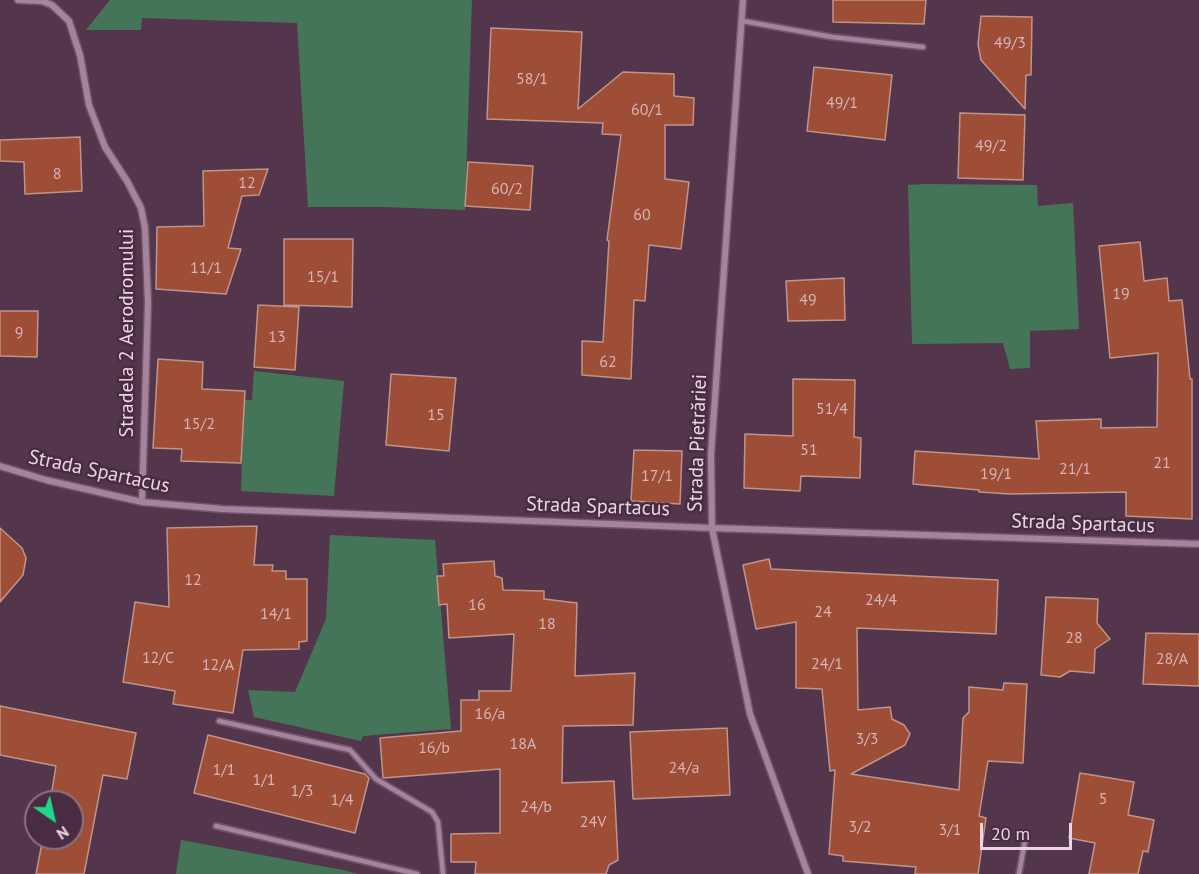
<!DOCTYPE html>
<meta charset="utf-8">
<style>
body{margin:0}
#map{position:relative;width:1199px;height:874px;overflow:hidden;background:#54364c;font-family:"PT Sans",sans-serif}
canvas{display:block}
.north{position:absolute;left:24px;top:790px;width:60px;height:60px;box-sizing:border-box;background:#492c41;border:2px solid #897082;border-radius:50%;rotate:146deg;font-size:16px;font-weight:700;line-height:24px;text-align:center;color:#e9d6e3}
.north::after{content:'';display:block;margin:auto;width:21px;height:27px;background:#1fd887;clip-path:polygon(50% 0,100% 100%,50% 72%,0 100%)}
.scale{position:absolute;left:980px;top:823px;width:92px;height:27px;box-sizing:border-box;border:3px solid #e9d6e3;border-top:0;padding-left:8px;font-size:18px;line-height:21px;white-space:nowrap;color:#e9d6e3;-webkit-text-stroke:4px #492c41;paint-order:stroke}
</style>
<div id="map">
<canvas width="1199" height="874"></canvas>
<div class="north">N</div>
<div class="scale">20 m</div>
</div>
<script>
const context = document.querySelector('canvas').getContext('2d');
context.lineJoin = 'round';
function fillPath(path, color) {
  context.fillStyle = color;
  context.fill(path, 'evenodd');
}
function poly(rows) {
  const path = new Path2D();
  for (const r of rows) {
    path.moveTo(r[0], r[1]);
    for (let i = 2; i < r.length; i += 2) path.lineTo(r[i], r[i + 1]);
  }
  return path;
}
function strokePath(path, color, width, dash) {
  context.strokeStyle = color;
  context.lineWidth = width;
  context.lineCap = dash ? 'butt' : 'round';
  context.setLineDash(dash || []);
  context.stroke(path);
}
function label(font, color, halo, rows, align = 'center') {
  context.font = font + ' "PT Sans",sans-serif';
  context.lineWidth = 5;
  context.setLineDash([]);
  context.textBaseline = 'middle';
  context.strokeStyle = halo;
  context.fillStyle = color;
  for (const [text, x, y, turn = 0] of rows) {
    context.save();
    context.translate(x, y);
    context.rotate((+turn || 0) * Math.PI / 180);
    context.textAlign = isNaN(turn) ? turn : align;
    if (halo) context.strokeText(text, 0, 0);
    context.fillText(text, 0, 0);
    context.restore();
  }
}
const green = poly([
 [110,0,472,0,465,210,384,207,308,207,297,23,142,18,141,30,86,30],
 [925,184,1037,185,1038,206,1073,203,1079,329,1030,331,1030,368,1010,369,1003,343,912,344,908,185],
 [254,371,344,381,334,496,241,491,244,400,252,400],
 [330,535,435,540,451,729,363,736,361,741,254,717,248,690,295,692,326,619],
 [181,840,343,870,358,874,176,874]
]);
const building = poly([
 [833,0,926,0,924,24,833,22,833,0],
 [981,16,1032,17,1031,75,1026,75,1025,109,981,60,978,44,981,16],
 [491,28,582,32,578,109,623,72,674,74,674,96,694,98,693,125,665,125,665,179,689,182,681,249,649,245,645,301,634,300,631,379,582,375,582,341,603,342,609,241,607,240,621,135,602,134,603,123,487,119,491,28],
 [814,67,892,75,885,140,807,131,814,67],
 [960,113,1025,115,1023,180,958,178,960,113],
 [80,137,82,191,25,194,24,162,0,161,0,140,80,137],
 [468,162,533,166,530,210,465,206,468,162],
 [268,169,259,195,242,196,228,248,241,249,226,294,156,289,157,227,204,226,203,171,268,169],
 [284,239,353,239,352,307,284,305,284,239],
 [1140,242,1144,281,1167,278,1169,301,1182,300,1190,379,1192,379,1192,519,1126,516,1126,492,1010,494,979,492,979,490,913,484,915,451,1039,459,1036,421,1101,419,1101,428,1157,427,1158,353,1110,358,1099,246,1140,242],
 [844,278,845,320,788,321,786,281,844,278],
 [258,305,299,307,295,370,254,367,258,305],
 [0,311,38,311,37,357,0,356,0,311],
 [158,359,203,362,202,389,245,391,241,463,181,461,182,449,153,448,158,359],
 [391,374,456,378,449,451,386,445,391,374],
 [793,379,855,380,854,437,861,438,860,478,801,476,800,491,744,488,745,434,793,436,793,379],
 [634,450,682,451,680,504,631,501,634,450],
 [257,526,254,565,273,565,272,571,286,571,286,579,307,579,307,641,299,642,299,649,243,650,233,713,173,704,175,691,123,682,135,602,169,607,167,528,257,526],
 [0,528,22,548,26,558,23,575,0,602,0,528],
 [769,559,771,569,998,580,996,634,857,628,858,710,890,707,892,719,904,725,910,734,905,745,851,774,959,790,963,718,969,712,969,687,1003,690,1004,683,1027,684,1023,763,988,761,979,816,986,818,978,874,915,874,916,867,843,861,843,856,829,854,835,770,830,771,822,689,796,688,796,622,756,629,743,565,769,559],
 [494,561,495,576,502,578,503,590,544,591,544,599,577,603,575,676,635,673,633,725,563,726,562,783,614,781,618,860,609,865,606,874,475,874,476,862,451,862,451,834,500,833,500,769,383,778,380,738,461,731,461,700,479,700,479,691,511,691,514,634,449,638,447,604,439,605,437,576,444,576,443,564,494,561],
 [1046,597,1098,599,1097,623,1110,639,1095,649,1094,673,1070,671,1060,677,1041,675,1046,597],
 [1146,633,1199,634,1199,686,1143,684,1146,633],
 [0,706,136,733,127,779,103,775,84,874,36,874,43,838,72,838,72,802,50,802,56,766,0,755,0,706],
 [727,728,730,795,633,799,630,732,727,728],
 [208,735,365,774,369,778,355,833,194,793,208,735],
 [1080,773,1134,782,1128,815,1154,820,1148,852,1143,851,1138,874,1089,874,1095,843,1069,838,1080,773]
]);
const lane = poly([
 [743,21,832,37,923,47],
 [219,721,350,750,376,779,432,812,438,822,443,874],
 [216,826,417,874],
 [1019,874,1025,840]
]);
const street = poly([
 [18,0,42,1,52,5,69,21,80,55,89,105,105,147,127,181,141,208,145,228,148,303,142,502],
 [743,0,711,454,712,528,750,714,808,874],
 [0,466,46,480,142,502,222,509,712,528,1199,544]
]);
const numberNames = [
 ["49/3",1010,43],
 ["58/1",532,79],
 ["49/1",842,103],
 ["60/1",647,110],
 ["49/2",991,146],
 ["8",57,174],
 ["12",247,183],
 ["60/2",507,189],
 ["60",642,215],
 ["11/1",206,268],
 ["15/1",323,277],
 ["19",1121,294],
 ["49",808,300],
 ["9",19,333],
 ["13",277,337],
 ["62",608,362],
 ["51/4",832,409],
 ["15",436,415],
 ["15/2",199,424],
 ["51",809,450],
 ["21",1162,463],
 ["21/1",1075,469],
 ["19/1",996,474],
 ["17/1",657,476],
 ["12",193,580],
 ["24/4",881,600],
 ["16",477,605],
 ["24",823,612],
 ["14/1",276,614],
 ["18",547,624],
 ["28",1074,638],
 ["12/C",158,658],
 ["28/A",1172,659],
 ["24/1",827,664],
 ["12/A",218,665],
 ["16/a",490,714],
 ["3/3",867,739],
 ["18A",523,744],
 ["16/b",434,748],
 ["24/a",684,768],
 ["1/1",224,770],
 ["1/1",264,780],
 ["1/3",302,791],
 ["5",1103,799],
 ["1/4",342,800],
 ["24/b",536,807],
 ["24V",593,822],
 ["3/2",860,827],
 ["3/1",950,830]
];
const streetNames = [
 ["Stradela 2 Aerodromului",127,333,-90],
 ["Strada Pietrăriei",698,443,-88],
 ["Strada Spartacus",99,472,12],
 ["Strada Spartacus",598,507,2],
 ["Strada Spartacus",1083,524,2]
];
fillPath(green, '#457558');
fillPath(building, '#9e4e37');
strokePath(building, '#c09589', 1.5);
strokePath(lane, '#6e5467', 8);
strokePath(street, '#6e5467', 9);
strokePath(lane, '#a6839c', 4.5);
strokePath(street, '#a6839c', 6);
label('16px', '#d6b4b8', null, numberNames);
label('20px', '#e9d6e3', '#492c41', streetNames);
</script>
